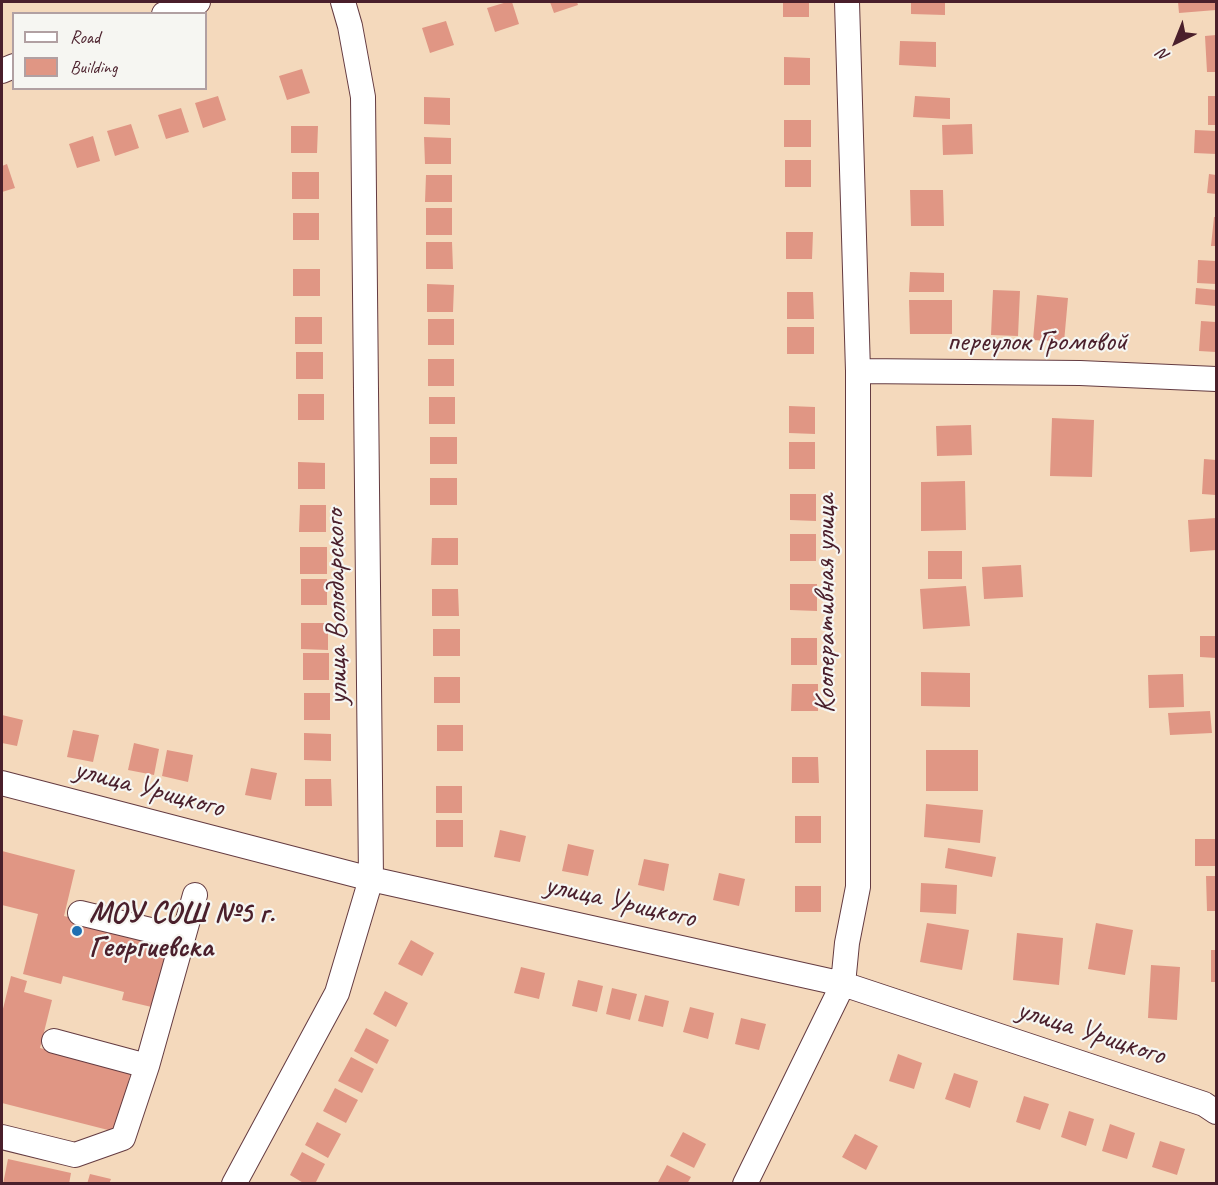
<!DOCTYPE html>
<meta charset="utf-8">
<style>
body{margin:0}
#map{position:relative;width:1218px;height:1185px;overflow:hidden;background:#f4d9bc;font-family:Caveat,sans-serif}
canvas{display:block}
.frame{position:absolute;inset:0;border:3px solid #4a1f2b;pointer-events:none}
.legend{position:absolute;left:12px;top:12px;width:195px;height:78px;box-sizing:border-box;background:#f6f6f2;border:2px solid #b1a0a2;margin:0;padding:8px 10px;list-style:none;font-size:18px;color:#4a1f2b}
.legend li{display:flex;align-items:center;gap:12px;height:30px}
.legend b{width:30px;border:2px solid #b1a0a2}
.north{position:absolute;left:1146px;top:12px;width:60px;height:60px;-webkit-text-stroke:4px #f6f6f2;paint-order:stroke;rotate:223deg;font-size:16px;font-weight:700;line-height:24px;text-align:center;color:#4a1f2b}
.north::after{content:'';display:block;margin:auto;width:21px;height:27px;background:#4a1f2b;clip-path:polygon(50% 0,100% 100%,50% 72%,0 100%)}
</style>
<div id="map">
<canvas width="1218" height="1185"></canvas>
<div class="frame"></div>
<ul class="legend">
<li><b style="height:8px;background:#fff"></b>Road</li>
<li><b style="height:16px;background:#e09684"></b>Building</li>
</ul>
<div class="north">N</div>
</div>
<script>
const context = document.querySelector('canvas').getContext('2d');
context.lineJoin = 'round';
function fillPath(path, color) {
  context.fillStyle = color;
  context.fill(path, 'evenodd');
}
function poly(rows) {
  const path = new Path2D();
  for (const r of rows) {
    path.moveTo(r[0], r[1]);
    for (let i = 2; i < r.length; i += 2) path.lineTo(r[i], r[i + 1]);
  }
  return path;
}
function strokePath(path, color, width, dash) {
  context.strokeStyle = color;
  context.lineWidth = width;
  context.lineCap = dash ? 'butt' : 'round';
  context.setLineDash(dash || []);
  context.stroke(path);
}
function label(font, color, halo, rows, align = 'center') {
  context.font = font + ' Caveat,sans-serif';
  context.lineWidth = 4.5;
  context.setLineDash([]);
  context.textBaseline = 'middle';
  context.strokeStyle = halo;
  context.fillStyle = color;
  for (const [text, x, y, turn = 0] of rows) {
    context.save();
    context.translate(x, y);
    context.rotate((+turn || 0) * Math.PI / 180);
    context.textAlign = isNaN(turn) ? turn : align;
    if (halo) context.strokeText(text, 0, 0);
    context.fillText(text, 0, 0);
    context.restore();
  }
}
const building = poly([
 [507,2,512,2,519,24,495,32,487,8],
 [550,2,577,2,578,5,554,13],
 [783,2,809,2,809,17,783,17],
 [911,2,945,2,945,15,911,14],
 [1178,2,1216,2,1216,10,1179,13],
 [446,21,454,45,430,53,422,28],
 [1216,35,1216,72,1207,72,1205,36],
 [900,41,936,42,936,67,899,65],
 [784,57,810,58,810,85,784,85],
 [302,69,310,93,287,100,279,76],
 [218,96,226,120,203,128,195,103],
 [915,96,950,98,950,119,913,117],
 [1208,96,1216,96,1216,125,1208,125],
 [424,97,450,98,450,125,424,124],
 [181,108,189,132,166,139,158,115],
 [784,120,811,120,811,147,784,147],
 [131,124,139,148,115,156,107,131],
 [972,124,973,154,943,155,942,125],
 [291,126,318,126,317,153,291,153],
 [1195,130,1216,131,1216,154,1194,153],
 [93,136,100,161,77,168,69,144],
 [424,137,451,138,451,164,425,164],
 [785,160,811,160,811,187,785,187],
 [7,164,15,188,2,192,2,166],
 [292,172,319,172,319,199,292,199],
 [1209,174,1216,175,1216,194,1207,193],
 [426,175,452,175,452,202,425,202],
 [910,190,943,190,944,226,911,226],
 [426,208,452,208,452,235,426,235],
 [293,213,319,213,319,240,293,240],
 [1214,217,1216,217,1216,246,1211,246],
 [786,232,813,232,812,259,786,259],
 [426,242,452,242,453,269,426,269],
 [1198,260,1216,261,1216,284,1197,283],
 [293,269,320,269,320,296,293,296],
 [910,272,944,273,944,292,909,292],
 [427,284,454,285,453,312,427,312],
 [1196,288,1216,290,1216,306,1195,304],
 [993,290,1020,291,1018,336,991,335],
 [787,292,813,292,814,319,787,319],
 [1037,295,1068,298,1064,342,1033,340],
 [909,300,952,300,952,334,910,334],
 [295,317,322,317,322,344,295,344],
 [428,319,454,319,454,345,428,345],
 [1201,321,1216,322,1216,352,1199,351],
 [787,327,814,327,814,354,787,354],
 [296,352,323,352,323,379,296,379],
 [428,359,454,359,454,386,428,386],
 [298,394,324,394,324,420,298,420],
 [429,397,455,397,455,424,429,424],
 [789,406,815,407,815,434,789,433],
 [1052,418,1094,420,1092,477,1050,476],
 [971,425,972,455,937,456,936,426],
 [430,437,457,437,457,464,430,464],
 [789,442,815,442,815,469,789,469],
 [1204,459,1216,460,1216,495,1202,494],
 [298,462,325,463,325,489,298,489],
 [430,478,457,478,457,505,430,505],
 [965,481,966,530,921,531,921,482],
 [790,494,816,494,816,521,790,520],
 [300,505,326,505,326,532,299,532],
 [1216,518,1216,550,1190,552,1188,520],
 [790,534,816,534,816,561,790,561],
 [432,538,458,538,458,565,431,565],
 [300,547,327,547,327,574,300,574],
 [928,551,962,551,962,579,928,579],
 [1021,565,1023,597,984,599,982,567],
 [301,579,327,579,327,605,301,605],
 [790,584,817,584,817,611,790,610],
 [966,586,970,626,923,629,920,589],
 [432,589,458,589,459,616,432,616],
 [301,623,328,623,328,650,301,649],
 [433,629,460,629,460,656,433,656],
 [1200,636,1216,636,1216,658,1200,657],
 [791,638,817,638,817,665,791,665],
 [303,653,329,653,329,680,303,680],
 [921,672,970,673,970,707,921,706],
 [1183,674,1184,707,1149,708,1148,675],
 [434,677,460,677,460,703,434,703],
 [792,684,818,684,818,711,791,711],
 [304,693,330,693,330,720,304,720],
 [1210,711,1212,733,1170,735,1168,713],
 [2,715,23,720,17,746,2,743],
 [437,725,463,725,463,751,437,751],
 [73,730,99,735,93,762,67,757],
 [304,733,331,734,331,761,304,760],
 [134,743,159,749,154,775,128,770],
 [167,750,193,755,188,782,162,776],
 [926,750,978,750,978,791,926,791],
 [792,757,818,757,819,783,792,783],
 [251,768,277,773,271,800,245,795],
 [305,779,331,779,332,806,305,806],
 [436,786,462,786,462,813,436,813],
 [926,804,983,810,980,843,924,837],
 [795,816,821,816,821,843,795,843],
 [436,820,463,820,463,847,436,847],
 [500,830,526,836,520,862,494,857],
 [1195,839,1216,839,1216,866,1195,866],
 [568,844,594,850,588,876,562,871],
 [948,848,996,857,992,877,945,868],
 [2,851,75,870,64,916,176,945,160,1009,122,1000,124,992,63,976,61,984,23,974,38,914,2,905],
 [644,859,669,864,664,891,638,885],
 [719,873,745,879,739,906,713,900],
 [1206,876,1216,876,1216,911,1207,911],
 [921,883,957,885,956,914,920,912],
 [795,886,821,886,821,912,795,912],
 [927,923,969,930,962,970,920,962],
 [1096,923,1133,930,1125,975,1088,969],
 [1017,933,1063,938,1059,985,1013,980],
 [411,940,434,953,422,976,398,964],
 [1211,950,1216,950,1216,982,1211,982],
 [1151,965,1180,967,1177,1020,1148,1018],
 [521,967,545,973,539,999,514,993],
 [11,976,27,981,24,992,52,1000,40,1048,131,1071,116,1132,2,1103,2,1013],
 [578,980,603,986,597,1012,572,1006],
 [612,988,637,994,630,1020,606,1014],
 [385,991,408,1003,396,1027,373,1014],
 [645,995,669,1001,663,1027,638,1021],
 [690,1007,714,1013,708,1039,683,1032],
 [741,1018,766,1024,759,1050,735,1044],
 [366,1028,389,1040,377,1064,354,1051],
 [898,1054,922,1063,914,1089,889,1081],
 [351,1057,374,1069,362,1093,338,1081],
 [954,1073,978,1081,970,1108,945,1099],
 [335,1088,358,1100,346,1123,323,1111],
 [1024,1096,1049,1104,1040,1130,1016,1122],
 [1069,1111,1094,1119,1086,1146,1061,1137],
 [317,1122,341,1134,328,1158,305,1145],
 [1110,1124,1135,1133,1127,1159,1102,1151],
 [683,1132,706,1144,694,1168,670,1156],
 [855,1134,878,1146,866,1170,842,1157],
 [1160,1141,1185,1149,1177,1175,1152,1167],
 [302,1152,325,1164,315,1184,305,1184,290,1175],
 [8,1159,71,1173,69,1184,3,1184],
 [667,1165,691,1177,687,1184,657,1184],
 [90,1174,111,1179,109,1184,87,1184]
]);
const minor = poly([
 [164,14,198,2],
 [2,71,14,66],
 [858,371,1080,373,1216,379],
 [2,783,371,879,843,984,1204,1104,1216,1112],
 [80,913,183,938],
 [54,1041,147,1066],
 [2,1137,75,1155,123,1138,147,1066,195,895],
 [234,1184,337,993,371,879,363,97,350,26,343,2],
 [745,1184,843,984,847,943,858,887,858,371,847,2]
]);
const markers = [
 [77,931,6,"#1f6fb2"]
];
const streetNames = [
 ["переулок Громовой",1037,342],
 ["Кооперативная улица",826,604,-90],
 ["улица Володарского",337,607,-91],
 ["улица Урицкого",149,789,15],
 ["улица Урицкого",620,902,13],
 ["улица Урицкого",1091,1033,18]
];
const poiNames = [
 ["МОУ СОШ №5 г.",89,914],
 ["Георгиевска",89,948]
];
fillPath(building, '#e09684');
strokePath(minor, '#643b41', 26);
strokePath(minor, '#fff', 24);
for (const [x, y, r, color] of markers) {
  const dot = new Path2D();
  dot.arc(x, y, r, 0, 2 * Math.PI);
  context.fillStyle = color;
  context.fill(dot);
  strokePath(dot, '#f6f6f2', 2);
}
label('30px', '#4a1f2b', '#f6f6f2', streetNames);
label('bold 30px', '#4a1f2b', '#f6f6f2', poiNames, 'left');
</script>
